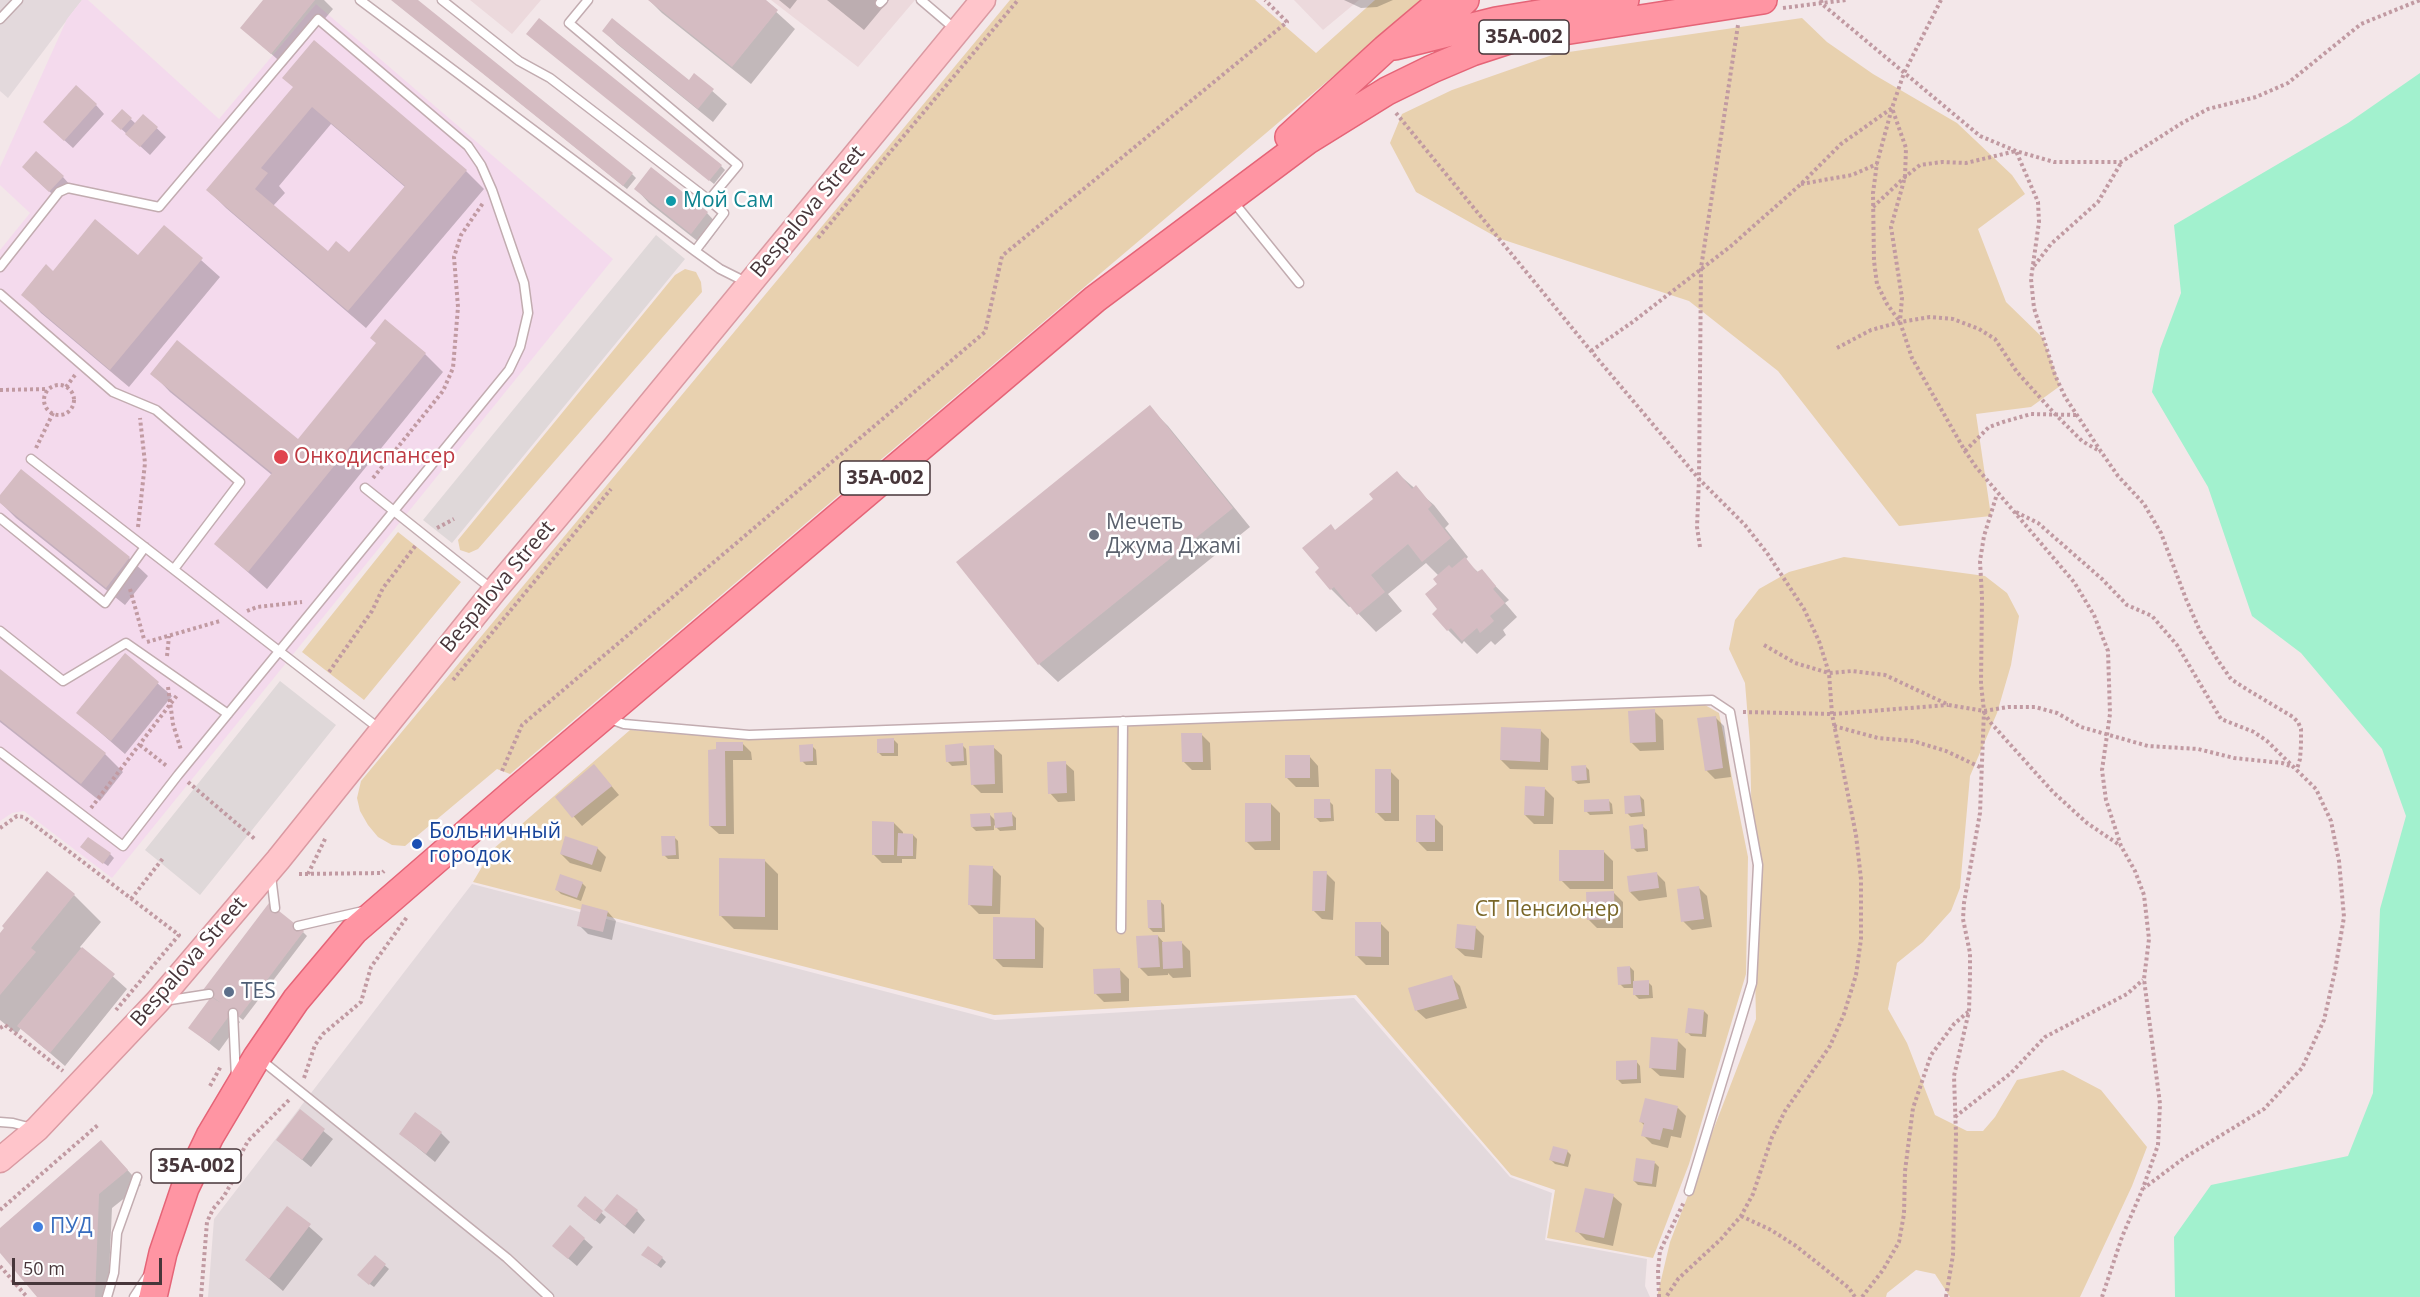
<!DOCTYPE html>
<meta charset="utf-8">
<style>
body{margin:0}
#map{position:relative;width:2420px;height:1297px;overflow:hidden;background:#f3e7e9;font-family:"Open Sans",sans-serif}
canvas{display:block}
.scale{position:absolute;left:12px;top:1258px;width:150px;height:27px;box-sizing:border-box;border:3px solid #47363a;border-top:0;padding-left:8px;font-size:18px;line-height:21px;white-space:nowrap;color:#47363a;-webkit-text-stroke:4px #fff;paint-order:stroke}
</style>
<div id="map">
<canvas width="2420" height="1297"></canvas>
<div class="scale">50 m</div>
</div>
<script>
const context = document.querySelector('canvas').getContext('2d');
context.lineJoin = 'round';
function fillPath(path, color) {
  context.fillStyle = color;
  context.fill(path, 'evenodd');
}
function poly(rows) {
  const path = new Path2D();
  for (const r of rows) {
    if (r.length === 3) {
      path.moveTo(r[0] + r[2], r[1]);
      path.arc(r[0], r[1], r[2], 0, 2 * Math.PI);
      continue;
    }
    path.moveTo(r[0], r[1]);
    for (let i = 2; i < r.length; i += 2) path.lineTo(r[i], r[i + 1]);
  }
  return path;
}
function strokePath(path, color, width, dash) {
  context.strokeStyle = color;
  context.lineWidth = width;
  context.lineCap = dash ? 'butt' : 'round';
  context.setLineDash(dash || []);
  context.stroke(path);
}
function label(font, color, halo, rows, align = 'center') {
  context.font = font + ' "Open Sans",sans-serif';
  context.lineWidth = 5;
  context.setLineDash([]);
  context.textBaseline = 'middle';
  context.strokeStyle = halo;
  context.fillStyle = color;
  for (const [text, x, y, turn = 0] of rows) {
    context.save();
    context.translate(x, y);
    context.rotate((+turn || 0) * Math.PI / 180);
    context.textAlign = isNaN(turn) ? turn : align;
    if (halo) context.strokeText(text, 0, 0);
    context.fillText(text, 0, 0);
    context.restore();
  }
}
const residential = poly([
 [470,0,541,0,512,34],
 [771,0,915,0,858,67],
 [1294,0,1359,0,1323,30]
]);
const industrial = poly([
 [0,0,82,0,8,98,0,91],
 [472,884,995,1020,1354,998,1510,1177,1552,1193,1545,1240,1647,1259,1645,1286,1650,1297,208,1297,214,1219]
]);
const medical = poly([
 [82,0,88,0,219,119,316,4,613,259,112,878,24,811,12,813,0,821,0,250,30,213,0,185,0,167,67,19]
]);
const green = poly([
 [1010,0,1255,0,1316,53,1375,0,1423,0,510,774,497,769,405,846,392,845,378,837,368,825,360,811,357,798,361,781],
 [1802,18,1827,42,1873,74,1957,123,2012,175,2025,194,1978,229,2006,302,2043,338,2060,386,2031,407,1976,414,1991,516,1899,526,1778,371,1689,301,1498,238,1416,192,1390,143,1402,114,1452,90,1555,54],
 [685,269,696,272,701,282,702,292,478,549,469,553,460,550,458,540,675,275],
 [398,532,461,582,364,700,302,652],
 [1844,557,1985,576,2007,593,2019,616,2011,665,1997,713,1970,776,1960,888,1951,911,1923,942,1897,963,1888,1009,1907,1043,1935,1115,1967,1131,1983,1131,1995,1117,2017,1080,2063,1070,2101,1090,2147,1147,2132,1186,2080,1297,1950,1297,1935,1274,1916,1270,1887,1293,1886,1297,1657,1297,1670,1242,1756,1019,1750,744,1745,683,1729,649,1735,620,1759,589,1789,572],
 [1705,705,1719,713,1748,857,1746,974,1689,1164,1653,1258,1547,1238,1555,1190,1511,1175,1356,995,994,1015,473,882,492,850,630,730,747,737]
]);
const parking = poly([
 [656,235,685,259,452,543,423,520],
 [280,681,336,725,200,895,145,850]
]);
const water = poly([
 [2420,73,2420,1297,2175,1297,2174,1237,2211,1185,2348,1156,2373,1093,2380,909,2406,816,2382,749,2301,653,2252,616,2208,487,2152,392,2160,349,2181,293,2174,225,2348,123]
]);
const shadow = poly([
 [265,0,324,0,333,9,285,66,242,28],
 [392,0,416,0,632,174,636,178,627,189],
 [649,0,763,0,795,29,751,84,662,13],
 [779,0,797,0,790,9],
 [827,0,889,0,864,30],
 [1344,0,1393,0,1377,7,1361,8],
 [539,20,721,166,725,170,714,184,532,38],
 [604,31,689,82,694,75,727,104,713,122,617,44],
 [294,88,466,171,484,189,366,328,226,208,208,190],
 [331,124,405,187,349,254,328,253,273,206,285,193,279,186],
 [96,105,104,114,73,148,54,131],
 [122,111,136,124,144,116,166,137,150,155,117,125],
 [32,176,63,177,71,186,59,200],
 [636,189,707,213,720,227,705,247,649,203],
 [164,227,220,277,129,387,41,313,23,294,53,273,138,257],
 [425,354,443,372,267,589,216,544,272,475,170,392,152,373,298,441],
 [1150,408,1168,426,1250,527,1058,682,1039,664],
 [21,471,129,558,148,576,125,605,16,518,0,502,0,497],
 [1397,473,1434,505,1449,524,1445,528,1468,557,1465,560,1479,573,1481,571,1509,600,1505,603,1517,617,1503,630,1506,635,1495,645,1491,641,1477,654,1464,641,1462,644,1448,630,1439,609,1439,576,1426,563,1388,594,1402,611,1376,632,1351,606,1349,607,1331,589,1317,572,1321,568,1335,531,1375,499],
 [125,655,172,696,125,754,78,713],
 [0,671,105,754,123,772,100,801,0,722],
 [1654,711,1663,720,1664,750,1640,751,1631,742],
 [1715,717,1724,726,1731,777,1715,779,1706,770],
 [1540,730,1549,739,1548,770,1510,769,1501,760],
 [1201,734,1210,743,1211,770,1192,770,1183,761],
 [894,740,898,744,898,756,882,756,878,752],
 [742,743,751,752,752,760,733,760,734,834,719,834,710,826,710,751],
 [962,745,966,749,967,765,952,766,948,762],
 [812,746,816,750,817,765,806,765,802,761],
 [993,747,1002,755,1003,793,981,793,972,784],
 [1310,757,1318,766,1319,787,1296,787,1287,778],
 [1065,763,1074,771,1075,801,1058,802,1050,793],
 [1585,766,1589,770,1590,783,1578,784,1573,780],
 [1390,771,1399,780,1399,821,1385,821,1376,812],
 [602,775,619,795,582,826,557,797],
 [1545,789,1554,798,1553,824,1534,824,1525,815],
 [1640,796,1644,800,1645,816,1631,817,1627,813],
 [1608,800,1612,804,1613,814,1590,815,1586,811],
 [1329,801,1333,805,1334,821,1320,822,1316,818],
 [1271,804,1280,813,1280,850,1255,850,1246,841],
 [1012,814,1016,818,1016,830,1000,831,994,825,994,830,976,831,972,827,990,815,996,821],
 [1434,817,1443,826,1443,851,1427,851,1418,842],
 [894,823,903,832,903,835,913,835,917,839,916,859,902,859,902,863,882,863,873,854],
 [1642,826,1647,830,1648,851,1637,852,1633,848],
 [674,837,678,841,679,859,668,859,664,855],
 [597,848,606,857,601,872,570,863,561,854],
 [86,851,110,854,114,858,108,866],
 [1604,852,1613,861,1613,889,1570,889,1561,880],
 [764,860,778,874,778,930,734,929,721,916],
 [992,867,1001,876,1000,914,979,914,970,905],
 [1326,873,1335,882,1333,920,1322,919,1313,910],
 [1656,873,1665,882,1667,897,1639,901,1630,892],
 [582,883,586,887,581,901,561,894,557,890],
 [1699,888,1707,896,1712,927,1692,930,1683,921],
 [1614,893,1623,902,1623,928,1597,928,1588,919],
 [74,895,101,922,80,947,127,989,65,1066,21,1028,17,1034,0,1020,0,936],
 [1160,901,1164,905,1165,932,1153,932,1149,928],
 [608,912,616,921,612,940,588,934,579,925],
 [1035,919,1044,928,1043,968,1003,967,994,958],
 [1381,924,1389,932,1389,965,1366,965,1357,956],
 [1475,927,1484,936,1482,958,1465,956,1456,948],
 [303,932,307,936,243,1020,229,1009,228,1010,240,1022,219,1051,190,1028,213,997],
 [1158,936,1164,943,1181,942,1190,951,1191,977,1173,978,1168,973,1168,975,1148,976,1139,967],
 [1630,967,1634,971,1634,982,1648,982,1652,986,1653,998,1639,999,1635,995,1634,988,1624,988,1620,984],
 [1120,970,1129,979,1129,1001,1104,1002,1095,993],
 [1451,977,1460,986,1467,1008,1426,1019,1417,1011,1410,989],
 [1704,1011,1708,1015,1706,1037,1691,1036,1687,1032],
 [1677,1040,1686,1049,1684,1078,1660,1076,1651,1068],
 [1636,1061,1640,1066,1641,1083,1622,1084,1618,1080],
 [1678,1108,1686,1116,1681,1138,1671,1136,1668,1148,1652,1144,1643,1135,1645,1126,1641,1122],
 [300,1112,333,1139,311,1167,278,1140],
 [441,1133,450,1142,435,1162,401,1134],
 [1567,1151,1571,1155,1568,1167,1555,1164,1551,1160],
 [114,1155,141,1185,112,1208,108,1297,39,1297,0,1250,0,1230],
 [1655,1163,1659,1167,1656,1187,1638,1185,1634,1181],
 [1613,1196,1622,1204,1613,1246,1586,1240,1577,1231],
 [585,1198,606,1217,600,1224,582,1210],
 [288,1208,323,1239,283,1291,247,1260],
 [637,1211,645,1220,634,1234,615,1218],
 [584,1239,593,1247,577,1266,563,1254],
 [375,1257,389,1269,374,1287,363,1279],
 [647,1258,662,1258,666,1262,661,1268]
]);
const building = poly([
 [263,0,315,0,271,54,240,28],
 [391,0,418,0,633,173,623,186],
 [648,0,766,0,778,10,732,67],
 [539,18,722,165,709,181,526,34],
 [612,18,689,80,694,73,714,89,698,109,602,31],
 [314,40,467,170,348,311,206,190,293,87,282,78],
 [312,107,405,186,349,252,336,241,328,251,255,189,268,173,261,168],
 [76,85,97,104,64,141,43,122],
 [122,109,132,118,121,130,111,121],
 [143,114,158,127,140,147,125,134],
 [36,151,64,176,49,192,22,167],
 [651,167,708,212,691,234,634,189],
 [95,219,138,255,164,225,203,258,110,370,21,295,46,264,53,271],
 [385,319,426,353,248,572,214,544,272,473,150,374,177,340,298,439,376,343,370,338],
 [1150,405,1233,508,1038,665,956,562],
 [21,469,130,557,106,588,0,503,0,495],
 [1397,471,1412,489,1416,485,1432,505,1428,509,1451,538,1422,562,1408,544,1371,575,1385,592,1357,615,1334,587,1330,590,1315,572,1319,568,1302,548,1331,524,1335,530,1373,499,1369,494],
 [1465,557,1477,572,1482,569,1496,586,1493,589,1505,603,1490,616,1494,621,1480,633,1477,628,1462,641,1451,628,1447,631,1432,614,1437,609,1425,594,1437,584,1433,579,1449,565,1452,568],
 [125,653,159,682,111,741,76,713],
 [0,669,106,753,81,784,0,720],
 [1655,709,1656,742,1630,743,1628,711],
 [1716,716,1723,768,1705,771,1697,718],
 [1501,727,1541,729,1540,762,1500,760],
 [1181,733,1202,733,1203,762,1182,762],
 [894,738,894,753,877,753,877,739],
 [716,742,743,742,743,751,725,751,726,826,709,826,708,750,716,749],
 [963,743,964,761,946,762,945,745],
 [813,744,813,761,800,762,799,745],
 [994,745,995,784,971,785,969,746],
 [1285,755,1310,755,1310,778,1285,778],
 [1066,761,1067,793,1048,794,1047,762],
 [594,764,612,786,572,818,555,797],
 [1586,765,1587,780,1572,781,1571,766],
 [1375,769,1391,769,1391,813,1375,813],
 [1525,786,1545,787,1544,816,1524,815],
 [1640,795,1642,812,1625,814,1624,796],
 [1314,799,1330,799,1331,818,1314,818],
 [1609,799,1610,811,1584,812,1584,800],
 [1245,803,1271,803,1271,841,1245,842],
 [1012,812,1013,826,995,828,994,813],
 [990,813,991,826,971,827,970,814],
 [1416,815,1435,815,1435,842,1416,842],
 [872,821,894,822,894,855,872,855],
 [1643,824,1645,848,1631,849,1629,826],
 [898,833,913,834,913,856,897,856],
 [565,836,598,847,592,865,560,854],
 [661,836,675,836,676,855,662,856],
 [88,837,111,853,103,864,80,847],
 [1559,850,1604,850,1604,881,1559,881],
 [719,858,765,859,765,917,719,916],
 [969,865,993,866,992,906,968,905],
 [47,871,75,894,31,948,36,952,0,995,0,933,4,928,2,926],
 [1313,871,1327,871,1325,911,1312,911],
 [1657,872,1659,888,1629,892,1627,876],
 [560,874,583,882,577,898,555,890],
 [1699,886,1704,919,1681,922,1677,889],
 [1614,891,1615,919,1587,920,1586,892],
 [1147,900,1161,900,1162,928,1148,928],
 [269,903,304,931,239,1017,232,1012,209,1043,188,1028,211,997,221,1003,203,990],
 [582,904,608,911,603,932,577,926],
 [993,917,1035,918,1035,959,993,959],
 [1355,922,1381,922,1381,957,1355,956],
 [1457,924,1476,926,1474,950,1455,948],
 [1158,935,1160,967,1138,968,1136,936],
 [1182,941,1183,968,1163,969,1162,942],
 [82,947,115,974,50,1053,17,1026],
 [1630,966,1631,984,1618,985,1617,967],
 [1120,968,1121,993,1094,994,1093,969],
 [1452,975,1459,999,1415,1011,1408,988],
 [1649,980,1649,995,1633,995,1633,981],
 [1688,1008,1704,1010,1702,1034,1685,1033],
 [1651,1037,1678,1039,1676,1070,1649,1068],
 [1637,1060,1637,1079,1616,1080,1616,1061],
 [1645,1098,1678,1106,1673,1130,1663,1128,1660,1140,1641,1136,1644,1123,1639,1122],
 [300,1109,325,1129,302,1160,276,1140],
 [415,1112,442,1132,426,1154,399,1134],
 [101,1140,128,1170,99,1194,95,1297,37,1297,0,1253,0,1228],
 [1553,1146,1568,1150,1564,1164,1549,1160],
 [1636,1158,1655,1161,1652,1184,1633,1181],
 [1585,1188,1614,1194,1604,1238,1575,1232],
 [617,1194,638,1210,625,1226,604,1210],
 [585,1196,603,1211,595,1221,577,1206],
 [287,1206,311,1224,269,1279,245,1260],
 [570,1225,585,1238,568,1259,552,1246],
 [648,1246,663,1257,657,1265,641,1255],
 [375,1255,386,1264,369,1285,357,1275]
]);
const path = poly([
 [1821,0,1822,4,1980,136,2016,151,2054,162,2121,162,2182,123,2208,109,2256,97,2288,83,2361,24,2420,0],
 [1941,0,1904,73,1892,108,1877,163,1873,193,1874,261,1877,284,1887,304,1900,322,1912,358,1965,451,1976,467,2074,582,2094,615,2108,651,2110,714,2102,770,2106,800,2121,846,2135,871,2144,895,2149,939,2144,979,2160,1104,2158,1145,2143,1188,2122,1237,2102,1297],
 [1783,8,1846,0],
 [1396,113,1591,351,1699,479,1745,525,1767,553,1804,609,1819,641,1829,673,1832,714,1856,835,1861,879,1861,939,1856,975,1844,1014,1830,1046,1785,1111,1772,1137,1753,1194,1741,1216,1721,1239,1678,1279,1666,1297],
 [1801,184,1852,175,1877,164],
 [1873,207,1905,177,1920,165,1942,162,1966,163,2016,151,2038,202,2039,222,2031,279,2034,308,2055,375,2065,397,2102,453,2118,476,2144,504,2161,533,2186,599,2200,631,2217,659,2231,679,2243,687,2293,717,2298,722,2301,729,2301,745,2300,759,2297,769],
 [818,238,1018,0],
 [2034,266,2051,244,2098,202,2121,163],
 [1837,348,1871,330,1900,322,1930,317,1953,319,1979,329,1995,339,2017,372,2054,413,2082,441,2101,452],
 [1591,351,1634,321,1731,246,1801,184,1841,144,1892,108,1906,148,1905,177,1891,227,1902,298,1900,321],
 [59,400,15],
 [66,387,75,375],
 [0,390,48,389],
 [36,448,53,413],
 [1965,451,1989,427,2003,422,2031,414,2077,415],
 [373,478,443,391,453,368,458,307,454,257,461,235,483,203],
 [2016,512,2038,523,2102,579,2127,605,2152,616,2177,645,2221,719,2254,732,2267,741,2316,789,2331,821,2339,861,2344,917,2335,971,2324,1020,2302,1068,2264,1109,2184,1158,2144,1188],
 [138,527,145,463,140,418],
 [437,528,454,519],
 [1700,547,1697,527,1699,479,1701,268,1738,25],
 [130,589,144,639],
 [247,611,257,607,302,602],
 [147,642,220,621],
 [1764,645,1795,663,1829,673,1852,671,1885,675,1949,705,1984,711,2008,707,2035,707,2057,713,2081,727,2148,746,2198,749,2234,758,2282,763,2293,767],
 [167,656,169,636],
 [329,672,372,611,383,588,416,545],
 [453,680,611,489],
 [168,687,173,724,181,750],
 [1743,712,1832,714,1948,705],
 [1984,712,1990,722,2053,792,2087,823,2121,846],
 [1834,726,1878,738,1913,741,1946,751,1982,768],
 [140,745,168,767],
 [502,771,522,725,985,332,1002,256,1287,22,1265,0],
 [188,782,256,840],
 [91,808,178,694],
 [0,828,17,816,24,817,179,935,116,1010],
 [299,874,382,873,384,871],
 [308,874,326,837],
 [131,899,164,857],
 [0,1028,5,1025,63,1071],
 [304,1078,315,1045,323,1034,361,1002,371,967,407,917],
 [210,1086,221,1066],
 [1955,1117,2011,1073,2045,1037,2127,994,2143,980],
 [0,1210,99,1124],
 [1741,1216,1771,1230,1796,1246,1849,1288,1855,1297],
 [0,1266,27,1297],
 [201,1297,207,1222,213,1209,224,1196,235,1177,240,1156,248,1141,290,1099],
 [1659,1297,1658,1270,1660,1251,1684,1202],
 [1862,1297,1883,1270,1899,1242,1904,1214,1905,1171,1913,1108,1931,1055,1954,1024,1968,1012],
 [1946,1297,1953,1255,1956,1135,1954,1076,1969,1011,1970,977,1970,953,1963,919,1964,903,1980,813,1984,711,1981,684,1982,597,1980,561,1984,536,1997,494]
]);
const lane = poly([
 [360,0,695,251,720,269,748,283],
 [442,0,519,61,550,78,709,200],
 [588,0,569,23,738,165,709,200,724,213,695,251],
 [921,0,955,29],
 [880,3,883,0],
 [0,19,18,0],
 [1232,200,1299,283],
 [0,267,59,192,68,188,159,207,318,19,468,146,481,165,492,190,524,283,528,313,520,347,509,370,178,775,123,846,0,752],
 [0,294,113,392,156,410,240,482,174,569],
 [31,459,381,730],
 [365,488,493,590],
 [0,518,105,603,145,547],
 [0,631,63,681,126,643,228,714],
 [607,718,624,724,749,735,1712,700,1730,712,1758,865,1752,983,1689,1191],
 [271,876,275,908],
 [298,926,363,911],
 [1121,929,1123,721],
 [164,1001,209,994],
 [233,1013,236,1078],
 [260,1059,507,1258,549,1297],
 [0,1122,13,1123,32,1128],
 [107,1297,114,1273,117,1233,137,1177],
 [134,1297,147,1277]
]);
const secondary = poly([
 [0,1160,37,1129,158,1001,278,860,494,591,616,446,983,0]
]);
const primary = poly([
 [1435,28,1465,0],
 [1395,46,1496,21,1625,0],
 [1289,137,1385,49,1443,0],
 [153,1297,163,1253,185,1188,210,1136,257,1057,296,1000,354,931,520,787,1095,299,1308,140,1387,91,1432,69,1472,52,1512,39,1763,0]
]);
const markers = [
 [671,201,6,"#0f9aa8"],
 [281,457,8,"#e0444e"],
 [1094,535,6,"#6b7280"],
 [417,844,6,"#1a4fb4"],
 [229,992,6,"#5c6f8a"],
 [38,1227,6,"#3f7fe0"]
];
const shields = [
 [1524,37,90],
 [885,478,90],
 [196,1166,90]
];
const shieldNames = [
 ["35А-002",1524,37],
 ["35А-002",885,478],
 ["35А-002",196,1166]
];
const cultureNames = [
 ["Мой Сам",683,201]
];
const streetNames = [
 ["Bespalova Street",808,212,-50],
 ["Bespalova Street",498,587,-50],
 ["Bespalova Street",189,962,-49]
];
const healthNames = [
 ["Онкодиспансер",294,457]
];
const worshipNames = [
 ["Мечеть",1106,523],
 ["Джума Джамі",1106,547]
];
const transitNames = [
 ["Больничный",429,832],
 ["городок",429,856]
];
const parkNames = [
 ["СТ Пенсионер",1547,910]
];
const serviceNames = [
 ["TES",241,992]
];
const shopNames = [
 ["ПУД",50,1227]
];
fillPath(residential, '#ecd9dc');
fillPath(industrial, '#e3d9dc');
fillPath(medical, '#f4daed');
fillPath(green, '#e8d1af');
fillPath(parking, '#dfd8d9');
fillPath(water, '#a2f1ce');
fillPath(shadow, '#0003');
fillPath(building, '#d5bcc2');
strokePath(lane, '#c2acb0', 11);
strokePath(secondary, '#da9aa2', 27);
strokePath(primary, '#e56477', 30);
strokePath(path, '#c19aa2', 4, [3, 3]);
strokePath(lane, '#fff', 8);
strokePath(secondary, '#ffc5cb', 24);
strokePath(primary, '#ff95a3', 27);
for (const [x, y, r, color] of markers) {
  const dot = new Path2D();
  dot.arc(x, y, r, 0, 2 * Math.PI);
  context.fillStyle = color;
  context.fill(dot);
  strokePath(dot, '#fff', 2);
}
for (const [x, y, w] of shields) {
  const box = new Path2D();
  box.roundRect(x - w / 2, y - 17, w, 34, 4.5);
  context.fillStyle = '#fff';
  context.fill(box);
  strokePath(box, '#47363a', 1.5);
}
label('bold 20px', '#47363a', null, shieldNames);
label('21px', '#0d838f', '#fff', cultureNames, 'left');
label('21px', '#47363a', '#fff', streetNames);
label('21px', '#be3a42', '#fff', healthNames, 'left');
label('21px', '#5b616d', '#fff', worshipNames, 'left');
label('21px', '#164399', '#fff', transitNames, 'left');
label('21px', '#796628', '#fff', parkNames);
label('21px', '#4e5e75', '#fff', serviceNames, 'left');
label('21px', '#366cbe', '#fff', shopNames, 'left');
</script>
